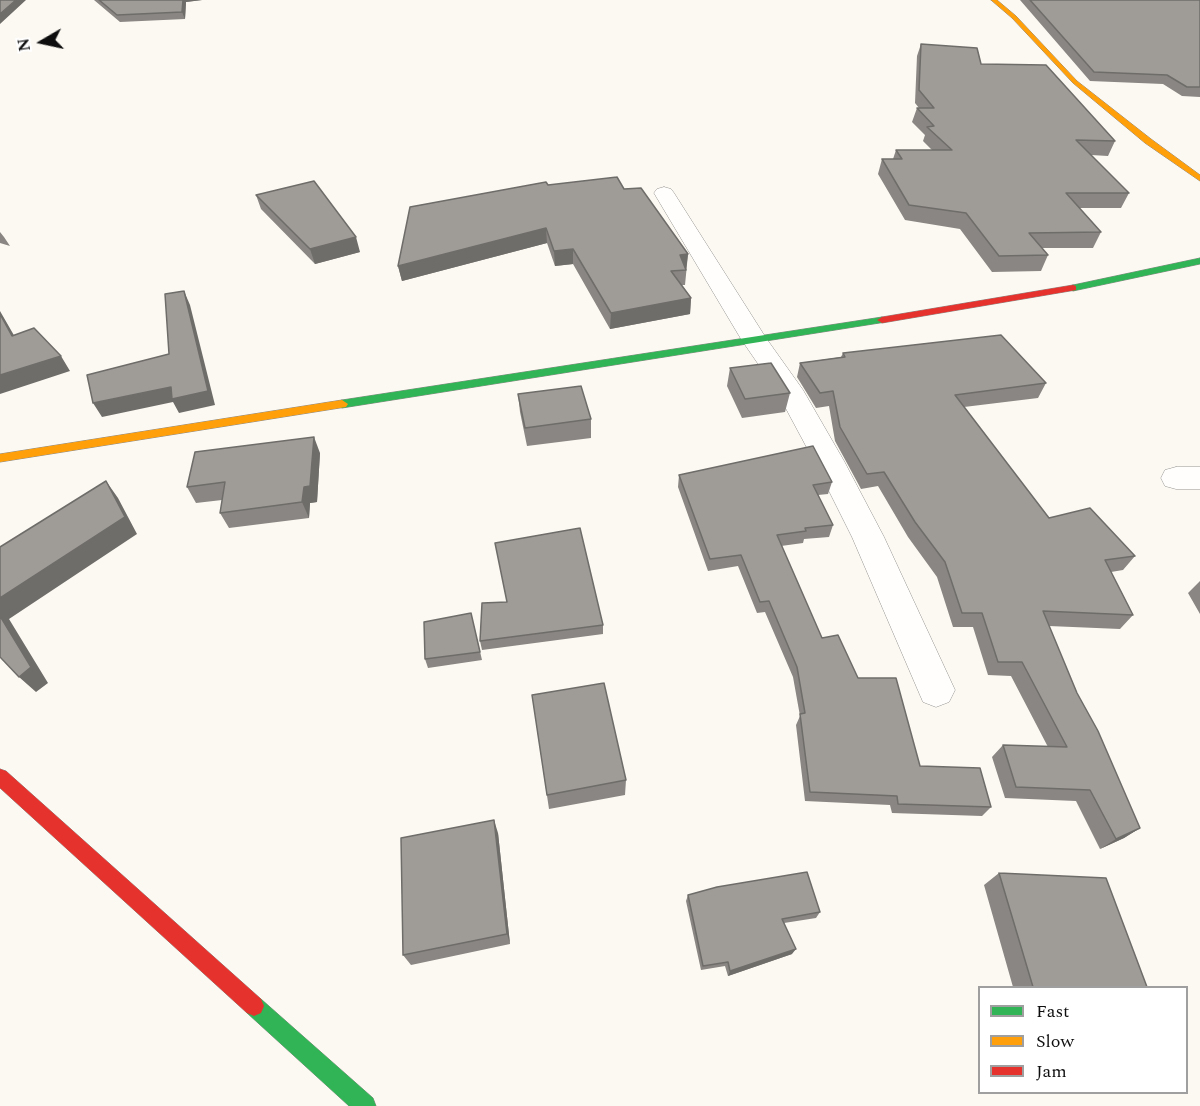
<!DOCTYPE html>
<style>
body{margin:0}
#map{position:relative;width:1200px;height:1106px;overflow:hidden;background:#fcf9f2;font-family:Spectral,serif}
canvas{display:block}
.legend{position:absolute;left:978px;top:986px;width:210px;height:108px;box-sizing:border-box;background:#fff;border:2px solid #9f9f9f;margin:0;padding:8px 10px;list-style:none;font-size:18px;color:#0e0e0e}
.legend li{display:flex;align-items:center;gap:12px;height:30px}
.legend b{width:30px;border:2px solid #9f9f9f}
.north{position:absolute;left:12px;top:12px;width:60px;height:60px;-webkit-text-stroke:4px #fff;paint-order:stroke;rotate:261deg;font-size:16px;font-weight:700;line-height:24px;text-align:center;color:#0e0e0e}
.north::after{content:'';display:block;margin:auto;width:21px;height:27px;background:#0e0e0e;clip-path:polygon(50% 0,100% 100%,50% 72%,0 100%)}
</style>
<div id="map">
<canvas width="1200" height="1106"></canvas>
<ul class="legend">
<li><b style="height:8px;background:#30b455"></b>Fast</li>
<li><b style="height:8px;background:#ff9f0a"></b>Slow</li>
<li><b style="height:8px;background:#e5322d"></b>Jam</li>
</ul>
<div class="north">N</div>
</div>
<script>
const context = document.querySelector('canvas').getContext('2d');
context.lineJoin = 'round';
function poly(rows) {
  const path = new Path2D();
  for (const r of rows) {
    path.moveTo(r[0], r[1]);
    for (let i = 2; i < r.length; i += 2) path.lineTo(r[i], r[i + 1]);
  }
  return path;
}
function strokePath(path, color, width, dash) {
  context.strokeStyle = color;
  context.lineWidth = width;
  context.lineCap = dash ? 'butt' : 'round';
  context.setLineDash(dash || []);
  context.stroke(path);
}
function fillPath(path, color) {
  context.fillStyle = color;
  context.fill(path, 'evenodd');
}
const street = poly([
 [664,187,671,189,674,193,766,338,803,390,844,461,884,537,955,690,949,702,936,707,923,702,852,537,814,461,776,390,741,339,654,193,657,189,664,187],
 [1176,467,1200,467,1200,489,1176,489,1165,486,1161,478,1165,470,1176,467]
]);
const fast = poly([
 [1200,258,1200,264,1073,291,1068,288,1073,285,1200,258],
 [882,317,887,320,886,322,342,408,336,404,342,400,882,317],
 [254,996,261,999,373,1098,376,1106,349,1106,247,1013,244,1006,247,999,254,996]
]);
const slow = poly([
 [991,0,997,0,1016,16,1077,81,1151,139,1200,175,1200,181,1145,143,1073,83,1012,18,991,0],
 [342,400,348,404,346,407,0,462,0,454,342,400]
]);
const jam = poly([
 [1073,285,1076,286,1076,290,882,323,877,320,882,317,1073,285],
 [0,769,6,771,261,999,264,1006,261,1013,254,1016,247,1013,0,788,0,769]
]);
const wall = poly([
 [94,0,202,0,186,2,185,19,120,22],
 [1020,0,1200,0,1200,97,1182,96,1163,84,1090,81],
 [921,44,981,64,1115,141,1108,156,1091,155,1129,193,1121,208,1079,208,1101,232,1093,248,1042,248,1048,255,1041,271,992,272,960,229,905,220,878,174,882,159,893,159,896,150,932,150,923,141,925,135,912,122,917,108,919,108,915,103,917,56],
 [548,185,688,254,685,285,682,285,691,298,690,314,610,329,573,264,555,266,547,243,402,281,398,266],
 [256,195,360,252,315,264,261,209],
 [0,232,4,237,10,246,0,243],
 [843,353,1046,383,1038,398,964,407,1049,518,1135,556,1123,570,1111,572,1133,615,1120,629,1049,626,1077,693,1140,828,1124,838,1100,849,1076,801,1005,798,992,757,1003,745,1048,747,1011,676,988,675,973,627,953,627,937,577,908,537,878,486,861,489,835,441,829,406,816,408,797,377,800,363,841,357],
 [730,368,790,393,785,412,742,418,727,386],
 [518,394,591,419,591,438,527,446,520,412],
 [320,453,317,502,310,503,309,518,229,528,220,513,222,500,196,503,187,487],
 [679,475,832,482,828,494,818,495,833,525,829,537,804,539,803,543,781,546,822,638,858,678,920,766,991,807,982,816,892,813,890,805,805,801,796,725,800,716,793,677,765,612,757,613,738,566,708,571,678,487],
 [1200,581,1200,614,1188,593],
 [471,613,482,660,428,668,425,659],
 [603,625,603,634,482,650,480,641],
 [532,695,626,780,625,795,549,809],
 [498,833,510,944,411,965,403,955],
 [999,873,1147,987,1013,987,984,885],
 [688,895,820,912,816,918,784,923,792,954,728,976,725,966,701,970,686,901]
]);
const shadedWall = poly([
 [16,0,26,0,0,24,0,14],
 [183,0,202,0,186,2,185,19,182,12],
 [546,228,547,243,402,281,398,266],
 [356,237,360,252,315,264,310,249],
 [573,249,573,264,555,266,554,251],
 [688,254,686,270,680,255],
 [184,291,190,305,215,405,179,413,173,402,102,417,93,403,171,387],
 [691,298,690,314,610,329,611,313],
 [0,311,23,351,12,336,0,314],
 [61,356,70,371,0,394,0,375],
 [314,437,320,453,317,502,310,503,309,518,302,502,304,487],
 [106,481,118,498,137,534,9,619,48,683,36,692,19,677,0,616,0,598],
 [494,820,498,833,510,944,507,934],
 [1140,828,1124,838,1100,849,1116,839],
 [796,949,792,954,728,976,730,971]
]);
const building = poly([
 [0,0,16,0,0,14,0,0],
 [99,0,183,0,182,12,117,15,99,0],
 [1030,0,1200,0,1200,87,1187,87,1167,75,1094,72,1030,0],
 [921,44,977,48,981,64,1046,65,1115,141,1076,140,1129,193,1066,193,1101,232,1029,233,1048,255,999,256,966,213,909,205,882,159,902,159,896,150,952,150,927,127,934,126,917,108,934,108,919,90,921,44],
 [617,177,624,189,641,188,688,254,680,255,686,270,671,271,691,298,611,313,573,249,554,251,546,228,398,266,410,207,546,182,548,185,617,177],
 [314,181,356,237,310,249,256,195,314,181],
 [184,291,208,391,172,399,171,387,93,403,87,375,169,354,165,294,184,291],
 [0,314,12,336,34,328,61,356,0,375,0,314],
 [1001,335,1046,383,955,395,1049,518,1090,508,1135,556,1105,560,1133,615,1043,611,1077,693,1098,731,1140,828,1116,839,1090,790,1016,787,1003,745,1067,747,1022,662,998,662,982,613,962,613,945,562,915,522,884,472,867,474,840,427,833,391,820,393,800,363,845,357,843,353,1001,335],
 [771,363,790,393,745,399,730,368,771,363],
 [581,386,591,419,525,428,518,394,581,386],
 [314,437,310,486,304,487,302,502,220,513,225,482,187,487,195,452,314,437],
 [813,446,832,482,813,485,833,525,805,528,806,531,777,535,822,638,838,635,858,678,896,678,920,766,980,768,991,807,898,804,897,796,810,792,800,714,805,713,797,667,769,601,760,602,741,555,710,559,679,475,813,446],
 [106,481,125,517,0,598,0,547,106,481],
 [580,528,603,625,480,641,482,603,507,602,495,543,580,528],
 [471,613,480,652,425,659,424,622,471,613],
 [0,616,31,667,19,677,0,657,0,616],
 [604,683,626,780,547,795,532,695,604,683],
 [494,820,507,934,403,955,401,838,494,820],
 [807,872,820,912,782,919,796,949,730,971,728,962,703,966,688,895,717,887,807,872],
 [999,873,1106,878,1147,987,1033,987,999,873]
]);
strokePath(street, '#959491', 1);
strokePath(fast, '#8c8a87', 1);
strokePath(slow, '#8c8a87', 1);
strokePath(jam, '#8c8a87', 1);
fillPath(street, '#fffefd');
fillPath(fast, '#30b455');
fillPath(slow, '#ff9f0a');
fillPath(jam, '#e5322d');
fillPath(wall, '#898683');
fillPath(shadedWall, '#6f6d6a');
fillPath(building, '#9f9c98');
strokePath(building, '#6f6d6a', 1.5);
</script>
